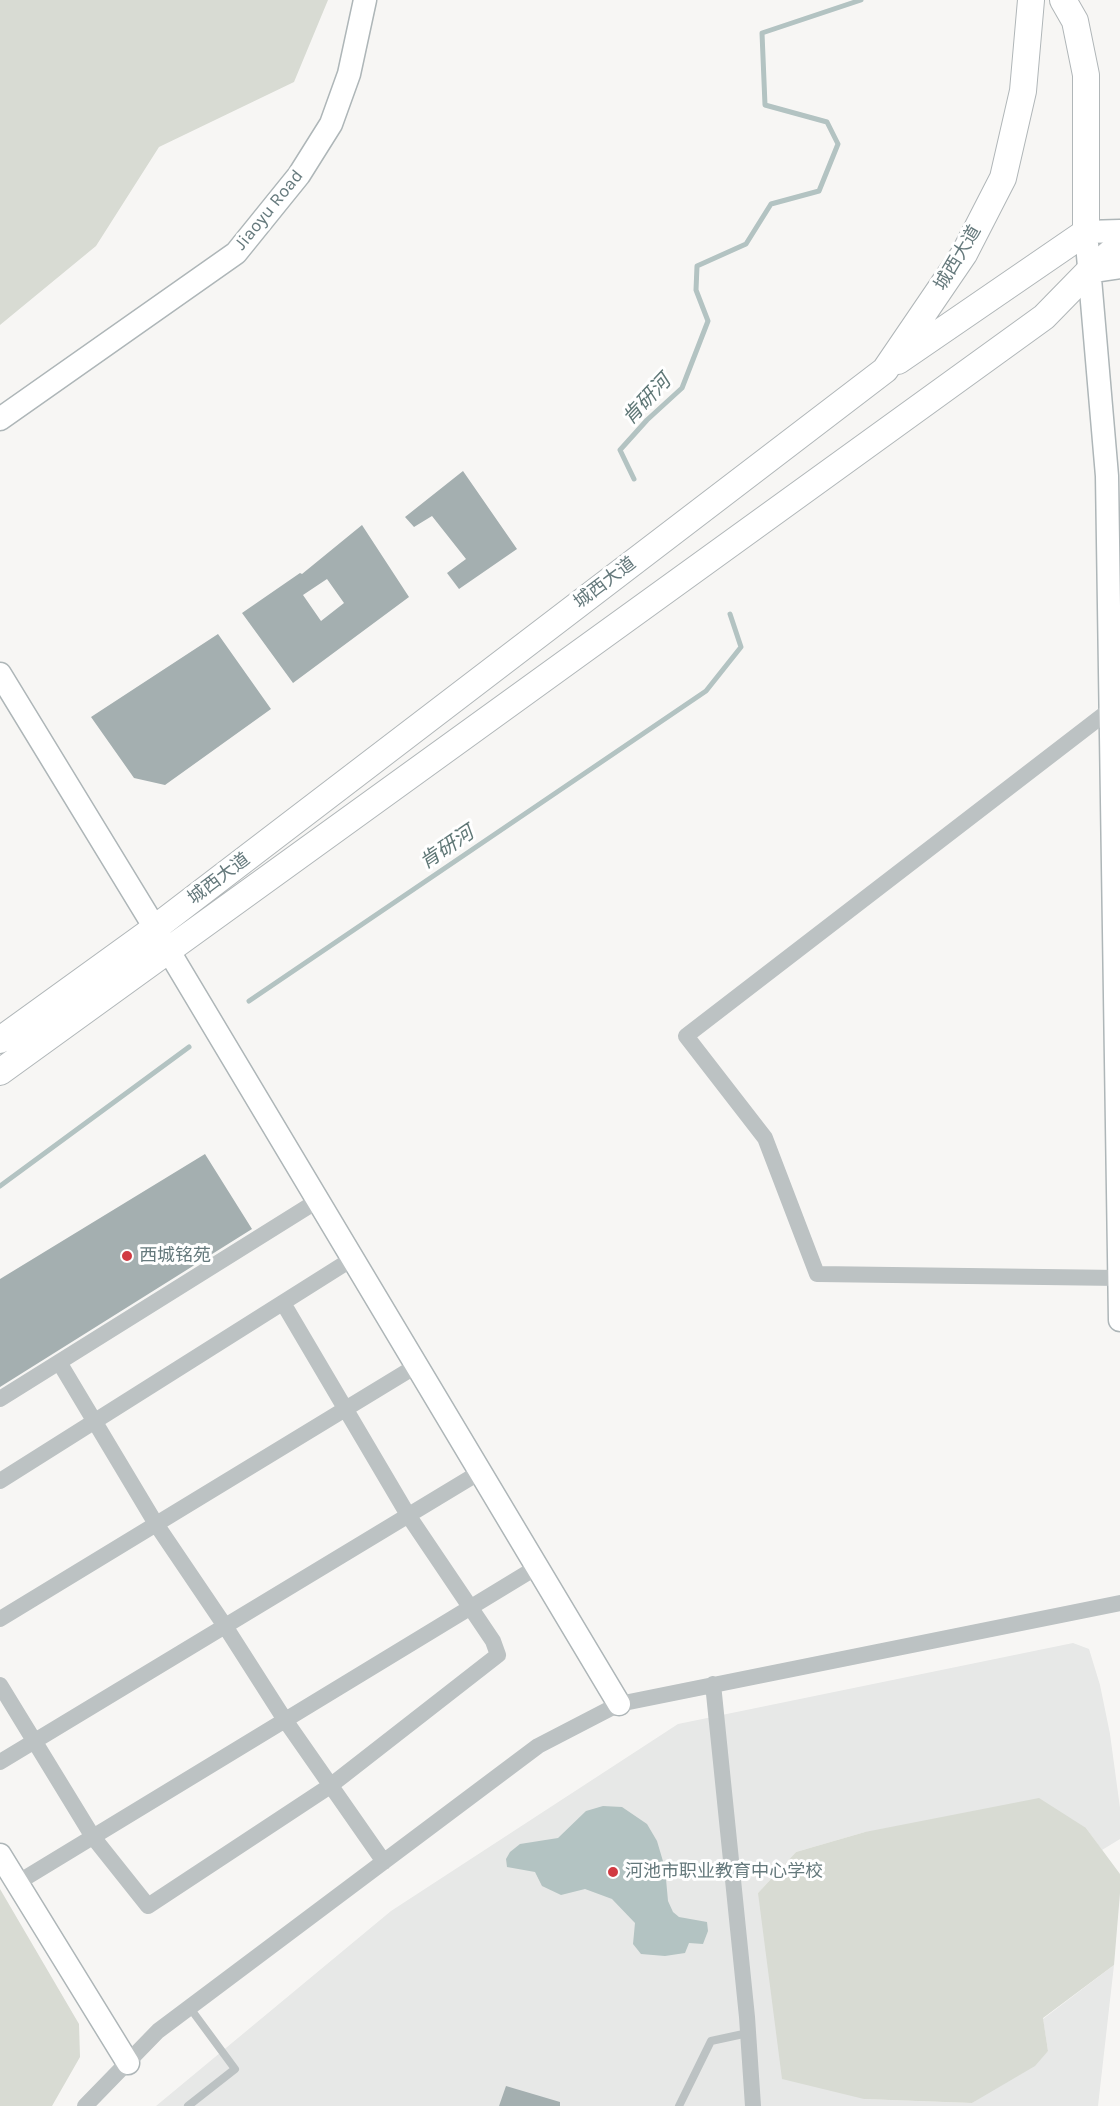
<!DOCTYPE html>
<meta charset="utf-8">
<style>
body{margin:0}
canvas{display:block;background:#f7f6f4}
</style>
<canvas width="1120" height="2106"></canvas>
<script>
const context = document.querySelector('canvas').getContext('2d');
context.lineJoin = 'round';
function fillPath(path, color) {
  context.fillStyle = color;
  context.fill(path, 'evenodd');
}
function poly(rows) {
  const path = new Path2D();
  for (const r of rows) {
    path.moveTo(r[0], r[1]);
    for (let i = 2; i < r.length; i += 2) path.lineTo(r[i], r[i + 1]);
  }
  return path;
}
function strokePath(path, color, width, dash) {
  context.strokeStyle = color;
  context.lineWidth = width;
  context.lineCap = dash ? 'butt' : 'round';
  context.setLineDash(dash || []);
  context.stroke(path);
}
function label(font, color, halo, rows, align = 'center') {
  context.font = font + ' Karla,"Noto Sans SC",sans-serif';
  context.lineWidth = 6;
  context.setLineDash([]);
  context.textBaseline = 'middle';
  context.strokeStyle = halo;
  context.fillStyle = color;
  for (const [text, x, y, turn = 0] of rows) {
    context.save();
    context.translate(x, y);
    context.rotate((+turn || 0) * Math.PI / 180);
    context.textAlign = isNaN(turn) ? turn : align;
    if (halo) context.strokeText(text, 0, 0);
    context.fillText(text, 0, 0);
    context.restore();
  }
}
const built = poly([
 [1073,1643,1089,1649,1100,1685,1110,1734,1120,1808,1120,1839,1102,1850,1086,1828,865,1832,796,1852,758,1893,864,2099,972,2103,1048,2051,1043,2019,1114,1965,1098,2106,156,2106,391,1911,678,1724]
]);
const green = poly([
 [0,0,328,0,294,82,159,147,96,246,0,325],
 [1039,1798,1086,1828,1120,1874,1120,1893,1114,1965,1043,2018,1048,2051,1035,2066,972,2103,864,2099,782,2079,758,1893,796,1852,865,1832],
 [0,1889,79,2024,80,2057,52,2106,0,2106]
]);
const water = poly([
 [603,1806,622,1807,647,1824,657,1841,665,1868,668,1901,673,1912,679,1917,707,1922,708,1931,703,1944,689,1943,685,1953,665,1956,641,1954,633,1944,635,1923,612,1899,585,1889,561,1895,542,1886,535,1872,507,1867,506,1859,510,1852,520,1844,558,1838,586,1811]
]);
const stream = poly([
 [634,479,620,450,647,420,682,388,708,321,696,290,697,266,746,244,771,204,819,191,838,144,827,122,765,105,762,33,861,0],
 [249,1001,706,691,741,647,730,614],
 [0,1186,189,1047]
]);
const building = poly([
 [463,471,517,549,459,589,447,573,466,559,432,516,414,527,405,517],
 [362,525,409,597,293,683,242,613,300,573,302,574],
 [327,579,344,603,321,621,303,595],
 [218,634,271,709,165,785,134,778,91,717],
 [205,1154,252,1229,0,1387,0,1279],
 [506,2086,560,2102,560,2106,499,2106]
]);
const lane = poly([
 [188,2106,235,2069,190,2008],
 [679,2106,711,2041,748,2033]
]);
const street = poly([
 [1111,709,686,1036,765,1138,817,1274,1119,1278],
 [59,1362,156,1524,225,1626,285,1720,384,1862],
 [0,1399,317,1201],
 [0,1481,352,1259],
 [0,1619,416,1366],
 [713,1684,747,2017,753,2106],
 [0,1685,93,1837,148,1906,330,1786,498,1655,493,1641,408,1515,283,1303],
 [0,1762,480,1472],
 [17,1883,537,1567],
 [85,2106,158,2031,538,1746,619,1704,1120,1603]
]);
const secondary = poly([
 [1120,231,1086,232,1107,476,1120,1320],
 [1088,272,1120,267],
 [0,419,236,253,299,175,331,124,349,74,365,0],
 [0,674,155,928,619,1704],
 [0,1855,128,2063]
]);
const primary = poly([
 [898,361,1086,232,1086,75,1075,21,1063,0],
 [0,1040,155,928,885,370,964,254,1003,178,1023,91,1031,0],
 [0,1072,1044,317,1088,272,1120,245]
]);
const markers = [
 [127,1256,6,"#d13a42"],
 [613,1872,6,"#d13a42"]
];
const streetNames = [
 ["Jiaoyu Road",269,210,-51],
 ["城西大道",958,258,-59],
 ["城西大道",605,583,-37],
 ["城西大道",219,879,-37]
];
const poiNames = [
 ["西城铭苑",139,1256],
 ["河池市职业教育中心学校",625,1872]
];
const waterNames = [
 ["肯研河",647,400,-47],
 ["肯研河",447,848,-34]
];
fillPath(built, '#e7e8e7');
fillPath(green, '#d8dbd3');
fillPath(water, '#b3c3c2');
strokePath(stream, '#b3c3c2', 5);
fillPath(building, '#a4afb0');
strokePath(secondary, '#aeb6b8', 25);
strokePath(primary, '#b0b6b8', 28);
strokePath(lane, '#bcc2c3', 8);
strokePath(street, '#bcc2c3', 16);
strokePath(secondary, '#fff', 22);
strokePath(primary, '#fff', 26);
for (const [x, y, r, color] of markers) {
  const dot = new Path2D();
  dot.arc(x, y, r, 0, 2 * Math.PI);
  context.fillStyle = color;
  context.fill(dot);
  strokePath(dot, '#fff', 2);
}
label('18px', '#65797c', '#fff', streetNames);
label('18px', '#65797c', '#fff', poiNames, 'left');
label('italic 20px', '#5f7776', '#fff', waterNames);
</script>
